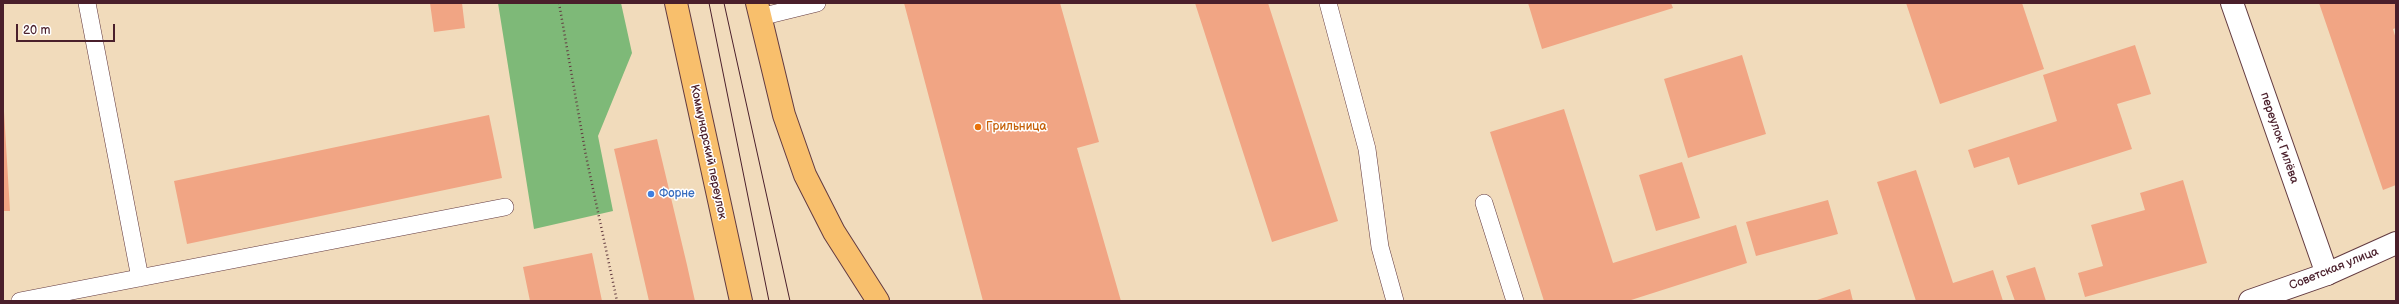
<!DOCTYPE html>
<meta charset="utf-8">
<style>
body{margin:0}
#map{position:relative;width:2399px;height:304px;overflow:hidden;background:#f1dbbb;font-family:"Balsamiq Sans",sans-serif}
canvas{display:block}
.frame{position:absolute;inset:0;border:4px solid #4a1f2b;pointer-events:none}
.scale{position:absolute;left:16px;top:24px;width:99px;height:18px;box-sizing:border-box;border:2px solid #4a1f2b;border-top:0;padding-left:5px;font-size:12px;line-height:14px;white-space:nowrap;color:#4a1f2b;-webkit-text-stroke:3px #fff;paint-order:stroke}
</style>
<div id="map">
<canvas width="2399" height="304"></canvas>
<div class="frame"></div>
<div class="scale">20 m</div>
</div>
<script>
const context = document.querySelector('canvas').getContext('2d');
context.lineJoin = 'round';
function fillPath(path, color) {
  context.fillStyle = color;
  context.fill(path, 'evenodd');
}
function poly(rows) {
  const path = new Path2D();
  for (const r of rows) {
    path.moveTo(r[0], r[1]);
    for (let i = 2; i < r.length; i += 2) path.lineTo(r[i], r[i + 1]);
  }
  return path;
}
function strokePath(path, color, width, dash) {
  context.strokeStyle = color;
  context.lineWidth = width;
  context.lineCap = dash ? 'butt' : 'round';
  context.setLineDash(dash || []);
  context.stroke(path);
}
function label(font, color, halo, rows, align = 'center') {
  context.font = font + ' "Balsamiq Sans",sans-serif';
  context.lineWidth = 3;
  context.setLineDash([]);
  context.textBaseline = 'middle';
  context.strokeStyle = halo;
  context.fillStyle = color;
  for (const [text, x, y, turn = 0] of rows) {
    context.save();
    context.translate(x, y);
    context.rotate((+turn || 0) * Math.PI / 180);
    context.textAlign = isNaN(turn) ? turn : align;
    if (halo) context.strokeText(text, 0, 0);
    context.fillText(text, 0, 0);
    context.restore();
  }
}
const forest = poly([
 [498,3,621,3,632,53,598,136,613,211,534,229]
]);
const building = poly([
 [430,3,462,3,465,28,434,32],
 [904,3,1060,3,1099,142,1077,148,1121,301,983,301],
 [1195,3,1268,3,1338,221,1272,242],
 [1528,3,1671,3,1673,8,1542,49],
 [1906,3,2022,3,2044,69,1940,104],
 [2319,3,2396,3,2396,28,2393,29,2396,39,2396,185,2383,190],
 [2135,45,2151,94,2117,104,2132,149,2018,185,2009,157,1974,168,1968,150,2057,121,2043,75],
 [1742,55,1766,134,1688,158,1664,79],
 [3,95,10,211,3,211],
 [1564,109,1613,263,1736,225,1747,263,1628,301,1544,301,1490,132],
 [489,115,502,178,187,244,174,181],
 [657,139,687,265,695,301,649,301,614,149],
 [1682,162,1700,218,1656,231,1639,175],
 [1916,170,1953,283,1993,270,2003,301,1916,301,1877,182],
 [2183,180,2207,263,2085,297,2078,273,2103,266,2091,225,2145,210,2140,193],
 [1828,200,1838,234,1756,256,1746,222],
 [592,253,602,301,530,301,523,267],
 [2035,267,2046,301,2015,301,2006,276],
 [1850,289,1853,301,1814,301]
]);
const path = poly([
 [559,3,586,156,617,301]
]);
const service = poly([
 [87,3,140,278],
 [1328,3,1367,149,1380,247,1395,301],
 [760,17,817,3],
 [1484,203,1515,301],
 [20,301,505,207]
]);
const minor = poly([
 [2232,3,2327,274]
]);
const tertiary = poly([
 [2250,301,2327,274,2396,243]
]);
const primary = poly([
 [676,3,741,301],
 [757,3,784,115,805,175,834,232,878,301]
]);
const tram = poly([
 [709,3,769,301],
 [724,3,790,301]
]);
const markers = [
 [978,127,4,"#e8710a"],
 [651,194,4,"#3f7fe0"]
];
const foodNames = [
 ["Грильница",986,127]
];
const streetNames = [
 ["переулок Гилёва",2279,138,71],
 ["Коммунарский переулок",708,152,78],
 ["Советская улица",2334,269,-22]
];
const shopNames = [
 ["Форне",659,194]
];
fillPath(forest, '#7eb978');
fillPath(building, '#f1a584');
strokePath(service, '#633b41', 18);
strokePath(minor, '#633b41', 24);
strokePath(tertiary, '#633b41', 24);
strokePath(primary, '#633b41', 24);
strokePath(path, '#633b41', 2.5, [1, 3]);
strokePath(service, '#fff', 17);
strokePath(minor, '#fff', 22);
strokePath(tertiary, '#fff', 22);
strokePath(primary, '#f8bf6c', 22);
strokePath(tram, '#4a1f2b', 1);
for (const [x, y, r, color] of markers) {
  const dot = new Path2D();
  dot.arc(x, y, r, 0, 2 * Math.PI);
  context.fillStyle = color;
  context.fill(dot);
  strokePath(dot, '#fff', 1.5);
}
label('12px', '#c56008', '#fff', foodNames, 'left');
label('12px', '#4a1f2b', '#fff', streetNames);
label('12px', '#366cbe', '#fff', shopNames, 'left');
</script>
